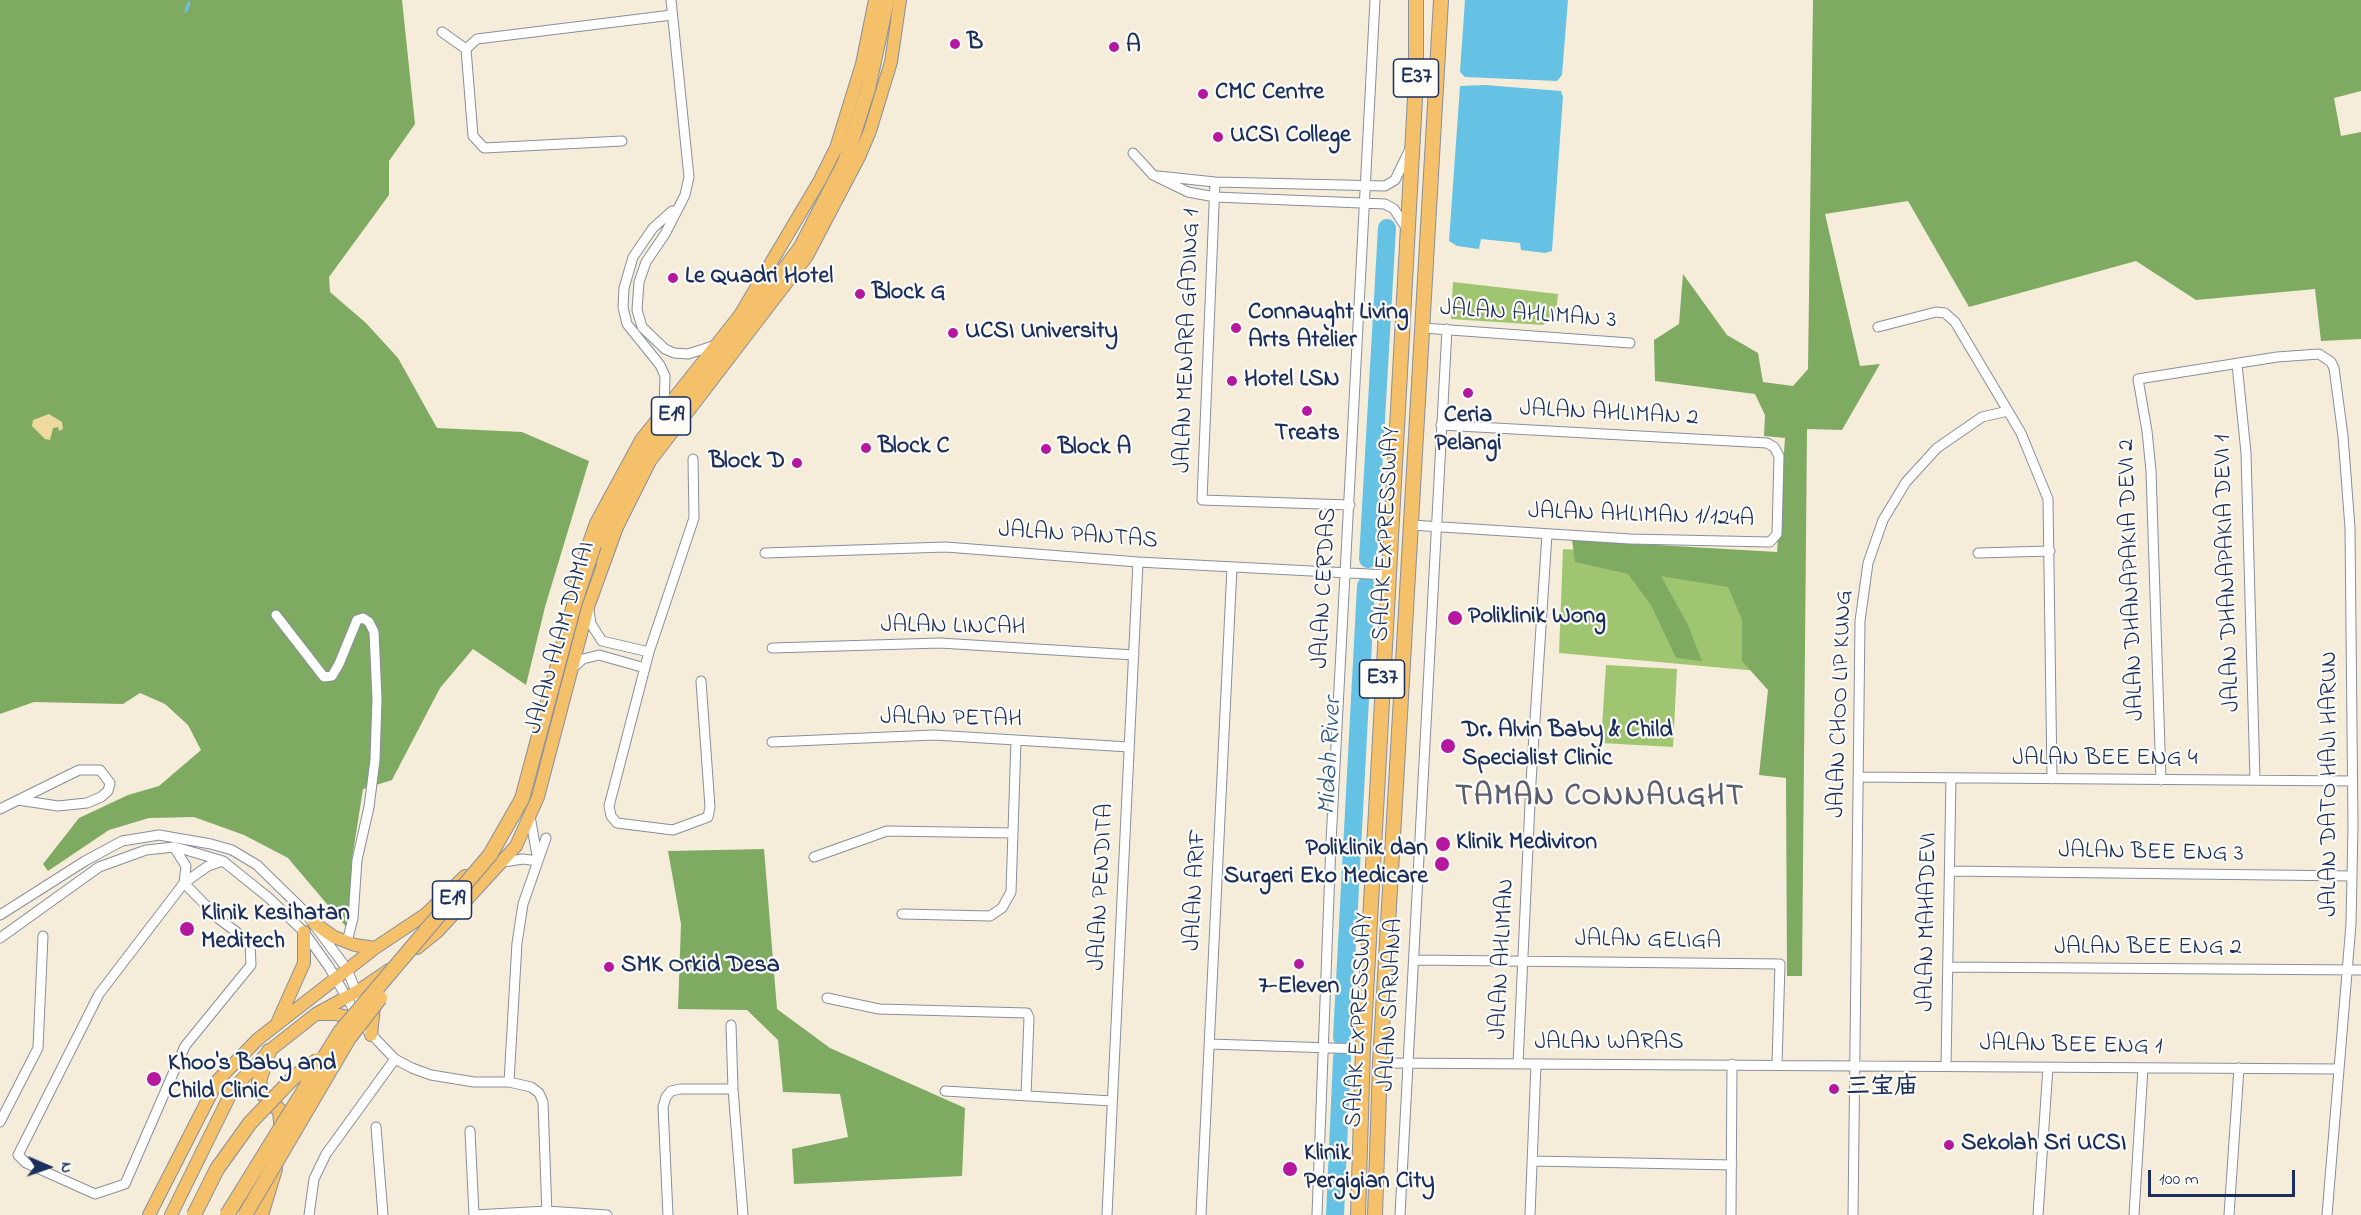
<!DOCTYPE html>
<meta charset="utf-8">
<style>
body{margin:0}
#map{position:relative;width:2361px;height:1215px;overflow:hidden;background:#f5edda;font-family:"Indie Flower",sans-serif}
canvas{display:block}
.north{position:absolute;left:18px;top:1137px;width:60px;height:60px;-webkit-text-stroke:4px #fdfcf7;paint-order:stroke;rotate:92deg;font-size:16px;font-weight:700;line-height:24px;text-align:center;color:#1b2f5e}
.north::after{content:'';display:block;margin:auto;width:21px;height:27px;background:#1b2f5e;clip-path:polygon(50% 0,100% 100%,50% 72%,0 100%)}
.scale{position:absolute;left:2148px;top:1170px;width:147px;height:27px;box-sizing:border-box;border:3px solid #1b2f5e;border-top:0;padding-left:8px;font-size:18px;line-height:21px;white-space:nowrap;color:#1b2f5e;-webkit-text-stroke:4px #fdfcf7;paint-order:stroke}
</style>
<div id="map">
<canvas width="2361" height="1215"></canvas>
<div class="north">N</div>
<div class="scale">100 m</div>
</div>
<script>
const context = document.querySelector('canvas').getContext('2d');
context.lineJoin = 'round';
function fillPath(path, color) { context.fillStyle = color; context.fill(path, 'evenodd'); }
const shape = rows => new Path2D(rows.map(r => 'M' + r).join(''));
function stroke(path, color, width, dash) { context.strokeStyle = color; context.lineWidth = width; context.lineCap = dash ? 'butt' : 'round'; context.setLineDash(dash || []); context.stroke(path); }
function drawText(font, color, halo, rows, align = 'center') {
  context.font = font + ' "Indie Flower","LXGW WenKai TC",sans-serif'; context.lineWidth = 4.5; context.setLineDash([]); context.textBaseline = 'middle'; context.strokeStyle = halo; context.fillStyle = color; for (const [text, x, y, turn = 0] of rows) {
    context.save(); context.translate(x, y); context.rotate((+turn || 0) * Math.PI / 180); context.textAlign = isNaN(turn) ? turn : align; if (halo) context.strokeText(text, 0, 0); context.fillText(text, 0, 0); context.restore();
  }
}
const green = shape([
 [1453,282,1558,294,1556,315,1543,325,1451,319],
 [1563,549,1771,562,1780,673,1559,653],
 [1606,665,1677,669,1673,747,1601,743]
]);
const forest = shape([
 [0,0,402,0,415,124,389,161,389,195,329,277,330,292,366,323,398,358,437,428,522,432,589,461,545,607,526,685,473,649,440,688,392,780,363,789,352,859,348,929,288,858,244,835,194,817,149,818,109,830,48,871,43,864,79,818,128,795,159,786,201,750,188,725,165,704,140,693,123,704,34,702,0,714],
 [1813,0,2361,0,2361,91,2334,98,2341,136,2361,132,2361,339,2321,341,2315,289,2196,300,2136,261,1969,307,1908,201,1825,214,1860,366,1880,364,1842,430,1807,429,1802,976,1787,976,1786,778,1759,775,1768,690,1742,661,1742,619,1728,587,1661,576,1688,625,1702,661,1676,658,1651,605,1628,574,1575,562,1572,540,1777,552,1785,438,1764,436,1765,415,1755,394,1655,381,1654,340,1679,324,1683,274,1727,335,1758,353,1763,382,1793,386,1808,369],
 [764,849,777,1009,830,1048,965,1108,962,1176,794,1184,792,1149,848,1137,840,1094,783,1092,778,1040,747,1010,678,1009,681,924,668,851]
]);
const sand = shape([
 [49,414,62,422,63,429,59,431,58,427,53,428,50,440,45,439,32,426,33,420]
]);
const water = shape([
 [1465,0,1568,0,1562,75,1557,81,1465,77,1460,72],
 [1485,85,1561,91,1563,97,1552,251,1545,253,1521,250,1520,243,1481,239,1479,249,1457,246,1449,241,1460,86]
]);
const stream = shape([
 [186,11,189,3]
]);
const river = shape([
 [1368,559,1387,228],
 [1342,1037,1366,586],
 [1335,1215,1342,1058]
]);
const minor = shape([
 [671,0,689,177,685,195,665,234,646,262,639,282,637,310,642,327,665,349,674,353,688,354,716,345],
 [442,32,466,49],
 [622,141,484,148,473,136,466,49,477,39,672,15],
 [1133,153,1153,175,1188,192,1215,197,1385,204,1394,209,1407,229],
 [1158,176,1215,182,1385,186,1395,180,1409,151],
 [1215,182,1202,500,1350,505],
 [1423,328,1630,343],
 [2237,364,2246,453,2255,780],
 [664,411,665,376,660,365,627,324,623,307,624,288,633,257,653,228,672,211],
 [2008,411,2021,433,2048,499,2052,779],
 [693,459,694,518,649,652,609,806,611,816,617,823,673,830,708,817,710,807,701,681],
 [1411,525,1630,539,1770,542,1777,534,1779,456,1774,447,1767,443,1441,425],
 [765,553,946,547,1138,562,1388,575],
 [1978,553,2050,551],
 [589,610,591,624,602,641,649,652],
 [276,615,324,677,332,676,339,664,357,620,363,618,369,622,374,632,377,699,375,760,369,807,357,860,353,918,347,942],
 [772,648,940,643,1134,655],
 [574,667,583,659,599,655,645,668],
 [772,742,934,735,1129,747],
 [1858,777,2352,781],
 [2161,780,2151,471,2147,431,2138,379,2277,357,2319,354,2331,362,2334,368,2343,436,2350,528,2353,826,2351,924,2327,1215],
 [0,809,79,770,100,770,110,783,108,791,101,797,87,803,58,806,18,800],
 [530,816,538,861],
 [174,847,186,866,184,883,99,994,18,1155,26,1163,95,1194,125,1184,185,1046,251,965,250,942,219,919,184,883],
 [814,857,887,831,1013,833],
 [503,862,523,859,538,861],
 [1950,871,2352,876],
 [184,883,208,866,223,861],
 [902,914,990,916,1002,908,1011,892,1016,741],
 [0,915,85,861,122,841,159,835,211,844,232,850,257,865,304,911,347,969,363,1009],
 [0,938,99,867,146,850,174,847,186,850,223,861,269,898,304,932,329,967,358,1017],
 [1414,960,1780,964,1777,1064],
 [1948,967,2361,970],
 [827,998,879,1009,1027,1013,1029,1018,1026,1096],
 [731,1025,733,1089,743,1215],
 [368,1031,395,1059,412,1068,431,1075,474,1082,509,1082,531,1087,539,1093,543,1102,547,1215],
 [1209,1044,1363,1049],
 [1380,1063,2339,1069],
 [1518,1064,1531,782,1547,534],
 [1946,1066,1951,778],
 [509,1082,517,943,523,904,546,838],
 [945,1091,1112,1101],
 [0,1122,38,1048,43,936],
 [376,1127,383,1215],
 [470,1131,474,1215],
 [1532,1161,1732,1165],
 [309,1215,314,1179,326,1154,395,1059],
 [474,1215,547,1211,607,1215],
 [668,1215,663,1107,666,1097,671,1091,680,1089,733,1089],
 [1107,1215,1138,562],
 [1201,1215,1232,567],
 [1317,1215,1331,842,1375,0],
 [1400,1215,1447,329],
 [1530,1215,1536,1064],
 [1731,1215,1732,1064],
 [1853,1215,1860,621,1868,563,1883,520,1906,482,1937,448,1982,417,2008,411,1955,322,1945,313,1936,312,1878,327],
 [2038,1215,2048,1067],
 [2134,1215,2143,1068],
 [2229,1215,2239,1068]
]);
const major = shape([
 [574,586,596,523,641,440,740,315,820,180,836,148,862,64,875,0],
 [314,923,334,937,355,945,375,948],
 [417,948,438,931,516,846,538,797,588,607,617,527,650,461,807,256,859,157,870,131,891,62,900,0],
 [320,1014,335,1014,358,1019],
 [278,1021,304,963,304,932],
 [371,1035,374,1006],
 [149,1215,218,1080,258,1039,375,948,426,914,465,876],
 [171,1215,233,1089,269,1051,316,1014,358,991,389,970]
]);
const highway = shape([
 [593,558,603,528,643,450,742,327,801,247,845,162,868,89,887,0],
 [269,1051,259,1081,262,1093,280,1111,282,1132],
 [261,1215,275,1169],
 [1358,1215,1363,1049,1416,80,1416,0],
 [1375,1215,1380,1063,1441,0]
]);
const highwayBridge = shape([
 [194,1215,217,1169,250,1123,293,1078,318,1060],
 [227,1215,340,1032,490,855,522,799,574,605,594,545],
 [245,1215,349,1038,380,998]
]);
const markers = [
 [955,44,6,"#b5179e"],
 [1114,47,6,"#b5179e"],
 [1203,94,6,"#b5179e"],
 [1218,137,6,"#b5179e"],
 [673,278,6,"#b5179e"],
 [860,294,6,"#b5179e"],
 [1236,328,6,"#b5179e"],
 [953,333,6,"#b5179e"],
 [1232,381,6,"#b5179e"],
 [1468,393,6,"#b5179e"],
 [1307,411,6,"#b5179e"],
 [866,448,6,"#b5179e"],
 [1046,449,6,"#b5179e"],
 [797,463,6,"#b5179e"],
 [1455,618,8,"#b5179e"],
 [1448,746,8,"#b5179e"],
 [1443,844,8,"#b5179e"],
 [1442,864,8,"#b5179e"],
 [187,929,8,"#b5179e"],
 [1299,964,6,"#b5179e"],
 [609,967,6,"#b5179e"],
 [154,1079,8,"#b5179e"],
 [1834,1089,6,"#b5179e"],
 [1949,1145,6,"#b5179e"],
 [1290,1169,8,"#b5179e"]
];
const shields = [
 [1416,78,45],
 [671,416,39],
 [1382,679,45],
 [452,900,39]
];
const shieldNames = [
 ["E37",1416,78],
 ["E19",671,416],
 ["E37",1382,679],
 ["E19",452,900]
];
const poiNames = [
 ["B",967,44],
 ["A",1126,47],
 ["CMC Centre",1215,94],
 ["UCSI College",1230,137],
 ["Le Quadri Hotel",685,278],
 ["Block G",872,294],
 ["Connaught Living",1248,314],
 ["Arts Atelier",1248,342],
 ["UCSI University",965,333],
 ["Hotel LSN",1244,381],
 ["Ceria",1468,417,"center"],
 ["Pelangi",1468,445,"center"],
 ["Treats",1307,435,"center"],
 ["Block C",878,448],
 ["Block A",1058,449],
 ["Block D",785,463,"right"],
 ["Poliklinik Wong",1468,618],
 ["Dr. Alvin Baby & Child",1462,732],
 ["Specialist Clinic",1462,760],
 ["Klinik Mediviron",1456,844],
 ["Poliklinik dan",1428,850,"right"],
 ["Surgeri Eko Medicare",1428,878,"right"],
 ["Klinik Kesihatan",201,915],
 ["Meditech",201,943],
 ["SMK Orkid Desa",621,967],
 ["7-Eleven",1299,988,"center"],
 ["Khoo's Baby and",168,1065],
 ["Child Clinic",168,1093],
 ["三宝庙",1846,1089],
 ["Sekolah Sri UCSI",1961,1145],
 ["Klinik",1304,1155],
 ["Pergigian City",1304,1183]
];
const streetNames = [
 ["JALAN AHLIMAN 3",1528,316,4],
 ["JALAN MENARA GADING 1",1189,341,-88],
 ["JALAN AHLIMAN 2",1609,415,3],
 ["JALAN AHLIMAN 1/124A",1641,517,2],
 ["SALAK EXPRESSWAY",1388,534,-87],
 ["JALAN PANTAS",1078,537,4],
 ["JALAN DHANAPAKIA DEVI 1",2229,573,-92],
 ["JALAN DHANAPAKIA DEVI 2",2133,580,-92],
 ["JALAN CERDAS",1326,588,-87],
 ["JALAN LINCAH",953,628,1],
 ["JALAN ALAM DAMAI",562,638,-74],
 ["JALAN CHOO LIP KUNG",1842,704,-88],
 ["JALAN PETAH",951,720,1],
 ["JALAN BEE ENG 4",2105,760],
 ["JALAN DATO HAJI HARUN",2331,784,-90],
 ["JALAN BEE ENG 3",2151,854,1],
 ["JALAN PENDITA",1103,887,-87],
 ["JALAN ARIF",1197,890,-87],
 ["JALAN MAHADEVI",1929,922,-89],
 ["JALAN GELIGA",1648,942,1],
 ["JALAN BEE ENG 2",2148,949],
 ["JALAN AHLIMAN",1504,959,-87],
 ["JALAN SARJANA",1392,1005,-87],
 ["SALAK EXPRESSWAY",1361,1020,-87],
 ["JALAN WARAS",1609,1044],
 ["JALAN BEE ENG 1",2071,1047,1]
];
const waterNames = [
 ["Midah River",1332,756,-87]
];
const districtNames = [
 ["TAMAN CONNAUGHT",1600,799]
];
fillPath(green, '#9fc570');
fillPath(forest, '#7faa62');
fillPath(sand, '#eeda9e');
fillPath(water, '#66c2e4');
stroke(stream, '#66c2e4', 3);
stroke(river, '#66c2e4', 18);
stroke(minor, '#888e9c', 11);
stroke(major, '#888e9c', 14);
stroke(highway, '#888e9c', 16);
stroke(minor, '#fff', 9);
stroke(major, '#f4c16a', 12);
stroke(highway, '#f4c16a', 14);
stroke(highwayBridge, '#888e9c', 16, []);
stroke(highwayBridge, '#f4c16a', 14);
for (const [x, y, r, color] of markers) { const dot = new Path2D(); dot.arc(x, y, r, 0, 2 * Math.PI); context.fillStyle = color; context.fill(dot); stroke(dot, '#fdfcf7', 2); }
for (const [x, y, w] of shields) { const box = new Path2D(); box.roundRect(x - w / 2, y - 19, w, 38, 4.5); context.fillStyle = '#fdfcf7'; context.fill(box); stroke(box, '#1b2f5e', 1.5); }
drawText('bold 22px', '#1b2f5e', null, shieldNames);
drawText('bold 24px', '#1b2f5e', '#fdfcf7', poiNames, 'left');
drawText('24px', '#1b2f5e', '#fdfcf7', streetNames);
drawText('italic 26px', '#325b86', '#fdfcf7', waterNames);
context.letterSpacing = '1.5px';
drawText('bold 30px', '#5d5e70', '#fdfcf7', districtNames);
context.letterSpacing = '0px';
</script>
